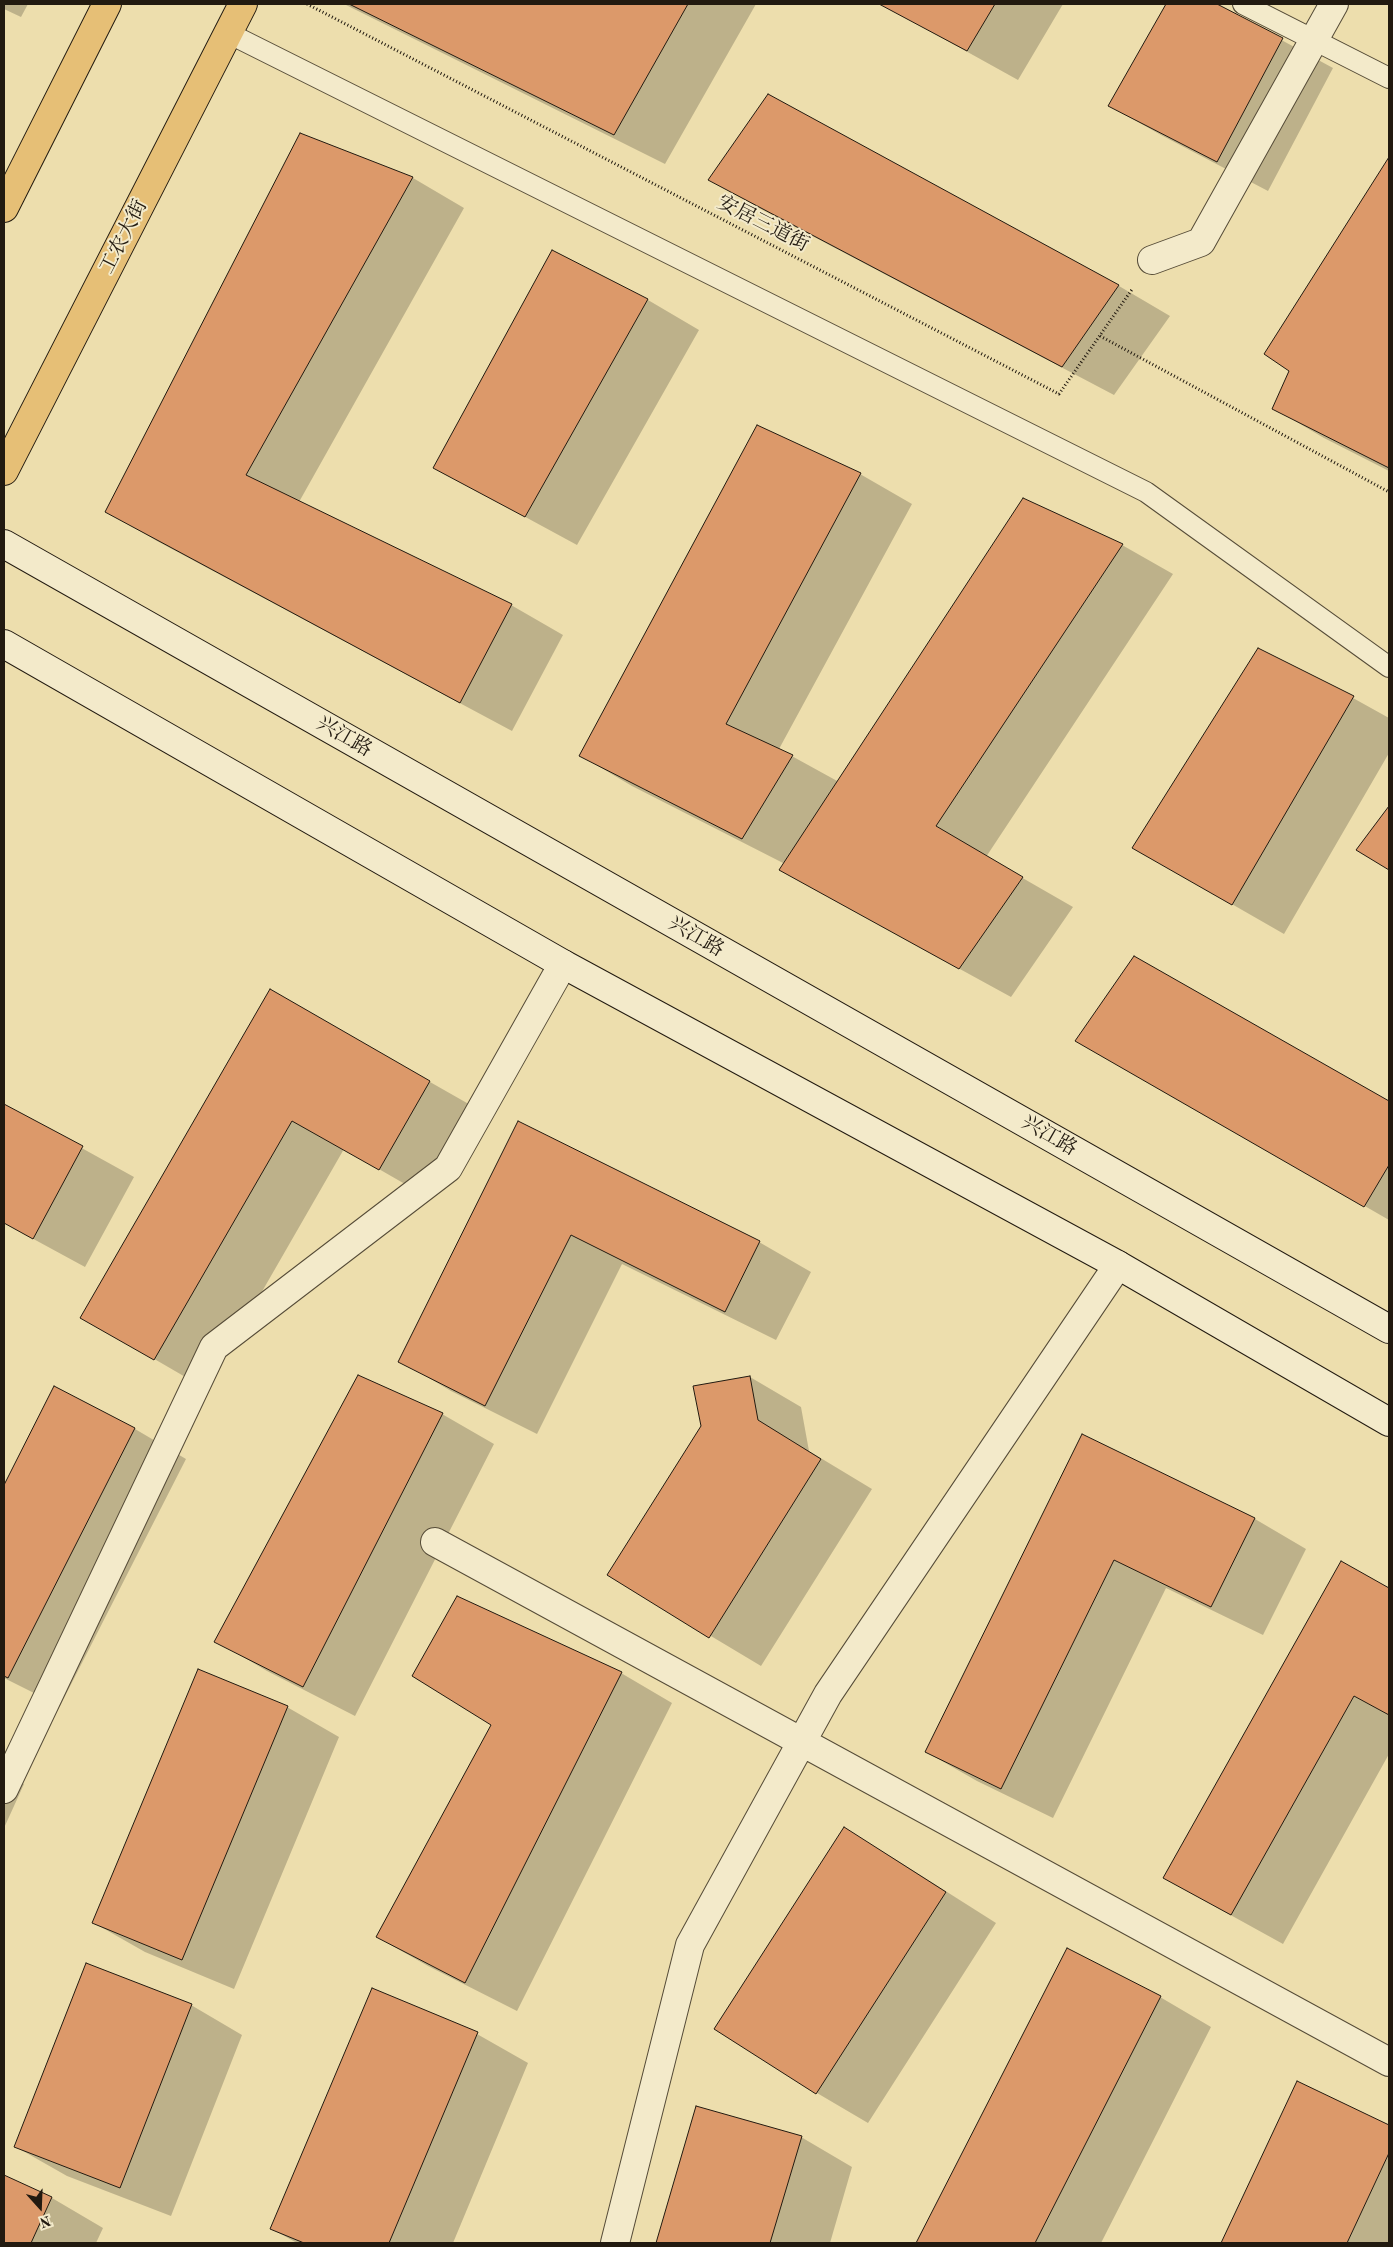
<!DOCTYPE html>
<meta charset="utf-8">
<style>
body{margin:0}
#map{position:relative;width:1393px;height:2247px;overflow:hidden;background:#eddead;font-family:"Old Standard TT",serif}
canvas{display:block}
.frame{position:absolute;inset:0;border:5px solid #221a10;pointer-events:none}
.north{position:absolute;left:15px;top:2182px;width:50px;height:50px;-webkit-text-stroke:4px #f3eaca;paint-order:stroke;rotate:160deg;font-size:14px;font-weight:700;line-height:20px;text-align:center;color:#221a10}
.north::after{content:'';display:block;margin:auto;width:18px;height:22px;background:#221a10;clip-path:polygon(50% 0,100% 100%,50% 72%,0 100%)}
</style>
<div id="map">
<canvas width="1393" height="2247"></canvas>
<div class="frame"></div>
<div class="north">N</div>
</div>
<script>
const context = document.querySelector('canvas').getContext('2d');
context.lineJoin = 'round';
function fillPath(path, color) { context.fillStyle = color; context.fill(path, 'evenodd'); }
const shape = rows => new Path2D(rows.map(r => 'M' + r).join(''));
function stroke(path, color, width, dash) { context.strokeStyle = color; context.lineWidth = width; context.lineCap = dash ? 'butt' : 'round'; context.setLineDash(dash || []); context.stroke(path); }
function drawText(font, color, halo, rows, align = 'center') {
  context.font = font + ' "Old Standard TT","Noto Serif SC",serif'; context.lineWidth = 4; context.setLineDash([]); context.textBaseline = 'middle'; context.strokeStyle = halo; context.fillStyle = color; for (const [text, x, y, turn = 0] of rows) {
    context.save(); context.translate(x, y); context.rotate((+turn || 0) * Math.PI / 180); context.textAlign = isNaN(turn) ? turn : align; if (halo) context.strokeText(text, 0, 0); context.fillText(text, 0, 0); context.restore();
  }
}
const shadow = shape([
 [4,4,28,4,21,17,4,9],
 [344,4,565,4,570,6,571,4,756,4,665,164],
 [881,4,1063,4,1018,80],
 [1168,4,1215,4,1333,68,1268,191,1161,135,1110,106],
 [768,96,1119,286,1170,316,1114,395,761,209,710,180],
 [300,134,413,178,464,208,299,502,511,605,563,635,512,731,157,541,106,511],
 [1389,159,1389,471,1324,438,1273,408,1291,370,1266,353],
 [552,251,648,300,699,330,577,545,435,468],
 [758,427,860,474,912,504,779,749,839,782,1122,545,1173,574,986,857,1073,907,1011,997,832,899,785,864,632,786,581,756],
 [1258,649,1353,698,1389,718,1389,753,1284,934,1134,848],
 [1389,808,1389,868,1358,850],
 [1134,957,1389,1103,1389,1220,1077,1040],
 [270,991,481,1111,431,1199,344,1149,206,1389,82,1317],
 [4,1105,134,1177,85,1267,4,1223],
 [519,1123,759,1242,811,1272,776,1340,622,1264,537,1434,451,1391,400,1361],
 [750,1377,801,1407,809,1451,872,1489,761,1666,609,1575],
 [54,1388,135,1429,186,1459,60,1706,4,1678,4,1488],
 [442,1414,494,1444,355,1716,267,1671,216,1641],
 [1082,1435,1255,1519,1306,1549,1263,1635,1166,1588,1053,1818,977,1781,926,1752],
 [1341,1563,1389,1590,1389,1754,1283,1944,1216,1907],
 [621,1673,672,1703,517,2011,428,1966,377,1937,493,1725],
 [287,1707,339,1737,234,1989,145,1952,94,1923],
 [4,1772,24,1784,4,1828],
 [844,1829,895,1859,996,1923,868,2123,817,2093,715,2028],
 [1067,1950,1160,1997,1211,2027,1101,2243,917,2243],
 [191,2005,242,2035,171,2216,67,2176,16,2147],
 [477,2034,528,2063,453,2243,297,2243,272,2229],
 [1297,2083,1389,2126,1389,2243,1222,2243],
 [696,2107,801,2137,852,2167,830,2243,657,2243],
 [4,2176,52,2198,103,2228,96,2243,4,2243]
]);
const building = shape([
 [349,4,688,4,614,135,349,4],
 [879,4,995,4,967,51,879,4],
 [1166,4,1217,4,1283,38,1217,162,1108,106,1166,4],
 [768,94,1119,285,1062,367,708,180,768,94],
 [300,133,413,177,246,475,512,604,460,703,105,512,300,133],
 [1389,157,1389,468,1272,409,1289,371,1264,354,1389,157],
 [552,250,648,299,525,517,433,468,552,250],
 [757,425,861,473,726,724,793,755,742,839,579,756,757,425],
 [1023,498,1123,544,936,826,1023,877,959,969,779,870,1023,498],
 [1258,648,1354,696,1232,905,1132,848,1258,648],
 [1389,806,1389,870,1356,850,1389,806],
 [1134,956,1389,1101,1389,1165,1364,1207,1075,1041,1134,956],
 [270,989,430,1081,379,1170,292,1121,154,1360,80,1318,270,989],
 [4,1104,83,1146,33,1239,4,1223,4,1104],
 [518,1121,760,1241,725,1312,571,1235,485,1406,398,1362,518,1121],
 [358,1375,443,1413,303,1687,214,1642,358,1375],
 [750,1376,758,1420,821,1459,709,1638,607,1575,701,1426,693,1386,750,1376],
 [54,1386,135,1428,8,1678,4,1676,4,1485,54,1386],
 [1082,1434,1255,1518,1211,1607,1114,1560,1001,1789,925,1752,1082,1434],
 [1341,1561,1389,1588,1389,1715,1354,1696,1231,1915,1163,1878,1341,1561],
 [457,1596,622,1672,465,1983,376,1937,491,1725,412,1676,457,1596],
 [198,1669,288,1706,182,1960,92,1923,198,1669],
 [844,1827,946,1892,816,2094,714,2029,844,1827],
 [1067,1948,1161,1996,1035,2243,916,2243,1067,1948],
 [86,1963,192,2004,120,2188,14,2147,86,1963],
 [372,1988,478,2032,389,2243,304,2243,270,2229,372,1988],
 [1297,2081,1389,2125,1389,2153,1347,2243,1221,2243,1297,2081],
 [696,2106,802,2136,770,2243,656,2243,696,2106],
 [4,2175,52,2197,31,2243,4,2243,4,2175]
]);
const path = shape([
 [307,4,1059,394,1133,288],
 [1100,336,1389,492]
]);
const service = shape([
 [1243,4,1389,78],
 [228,33,1146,492,1389,667]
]);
const minor = shape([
 [1152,260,1201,242,1334,4],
 [435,1542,1389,2062],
 [4,1789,214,1347,448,1168,563,964],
 [615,2243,690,1945,828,1694,1118,1265]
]);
const secondary = shape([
 [4,544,1389,1329],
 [4,644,563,964,1118,1265,1389,1422]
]);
const primary = shape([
 [4,208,107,4],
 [4,471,243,4]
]);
const streetNames = [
 ["安居三道街",763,224,27],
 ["工农大街",124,237,-63],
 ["兴江路",344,737,30],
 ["兴江路",696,937,30],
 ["兴江路",1049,1136,30]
];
fillPath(shadow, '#0003');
fillPath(building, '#dc996a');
stroke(building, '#221a10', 1);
stroke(service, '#554b37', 22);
stroke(minor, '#554b37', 30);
stroke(secondary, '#221a10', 30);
stroke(primary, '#221a10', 30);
stroke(path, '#221a10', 3, [1, 2.5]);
stroke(service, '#f3eaca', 20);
stroke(minor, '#f3eaca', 28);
stroke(secondary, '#f3eaca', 28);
stroke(primary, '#e6bf76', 28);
drawText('20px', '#221a10', '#f3eaca', streetNames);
</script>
